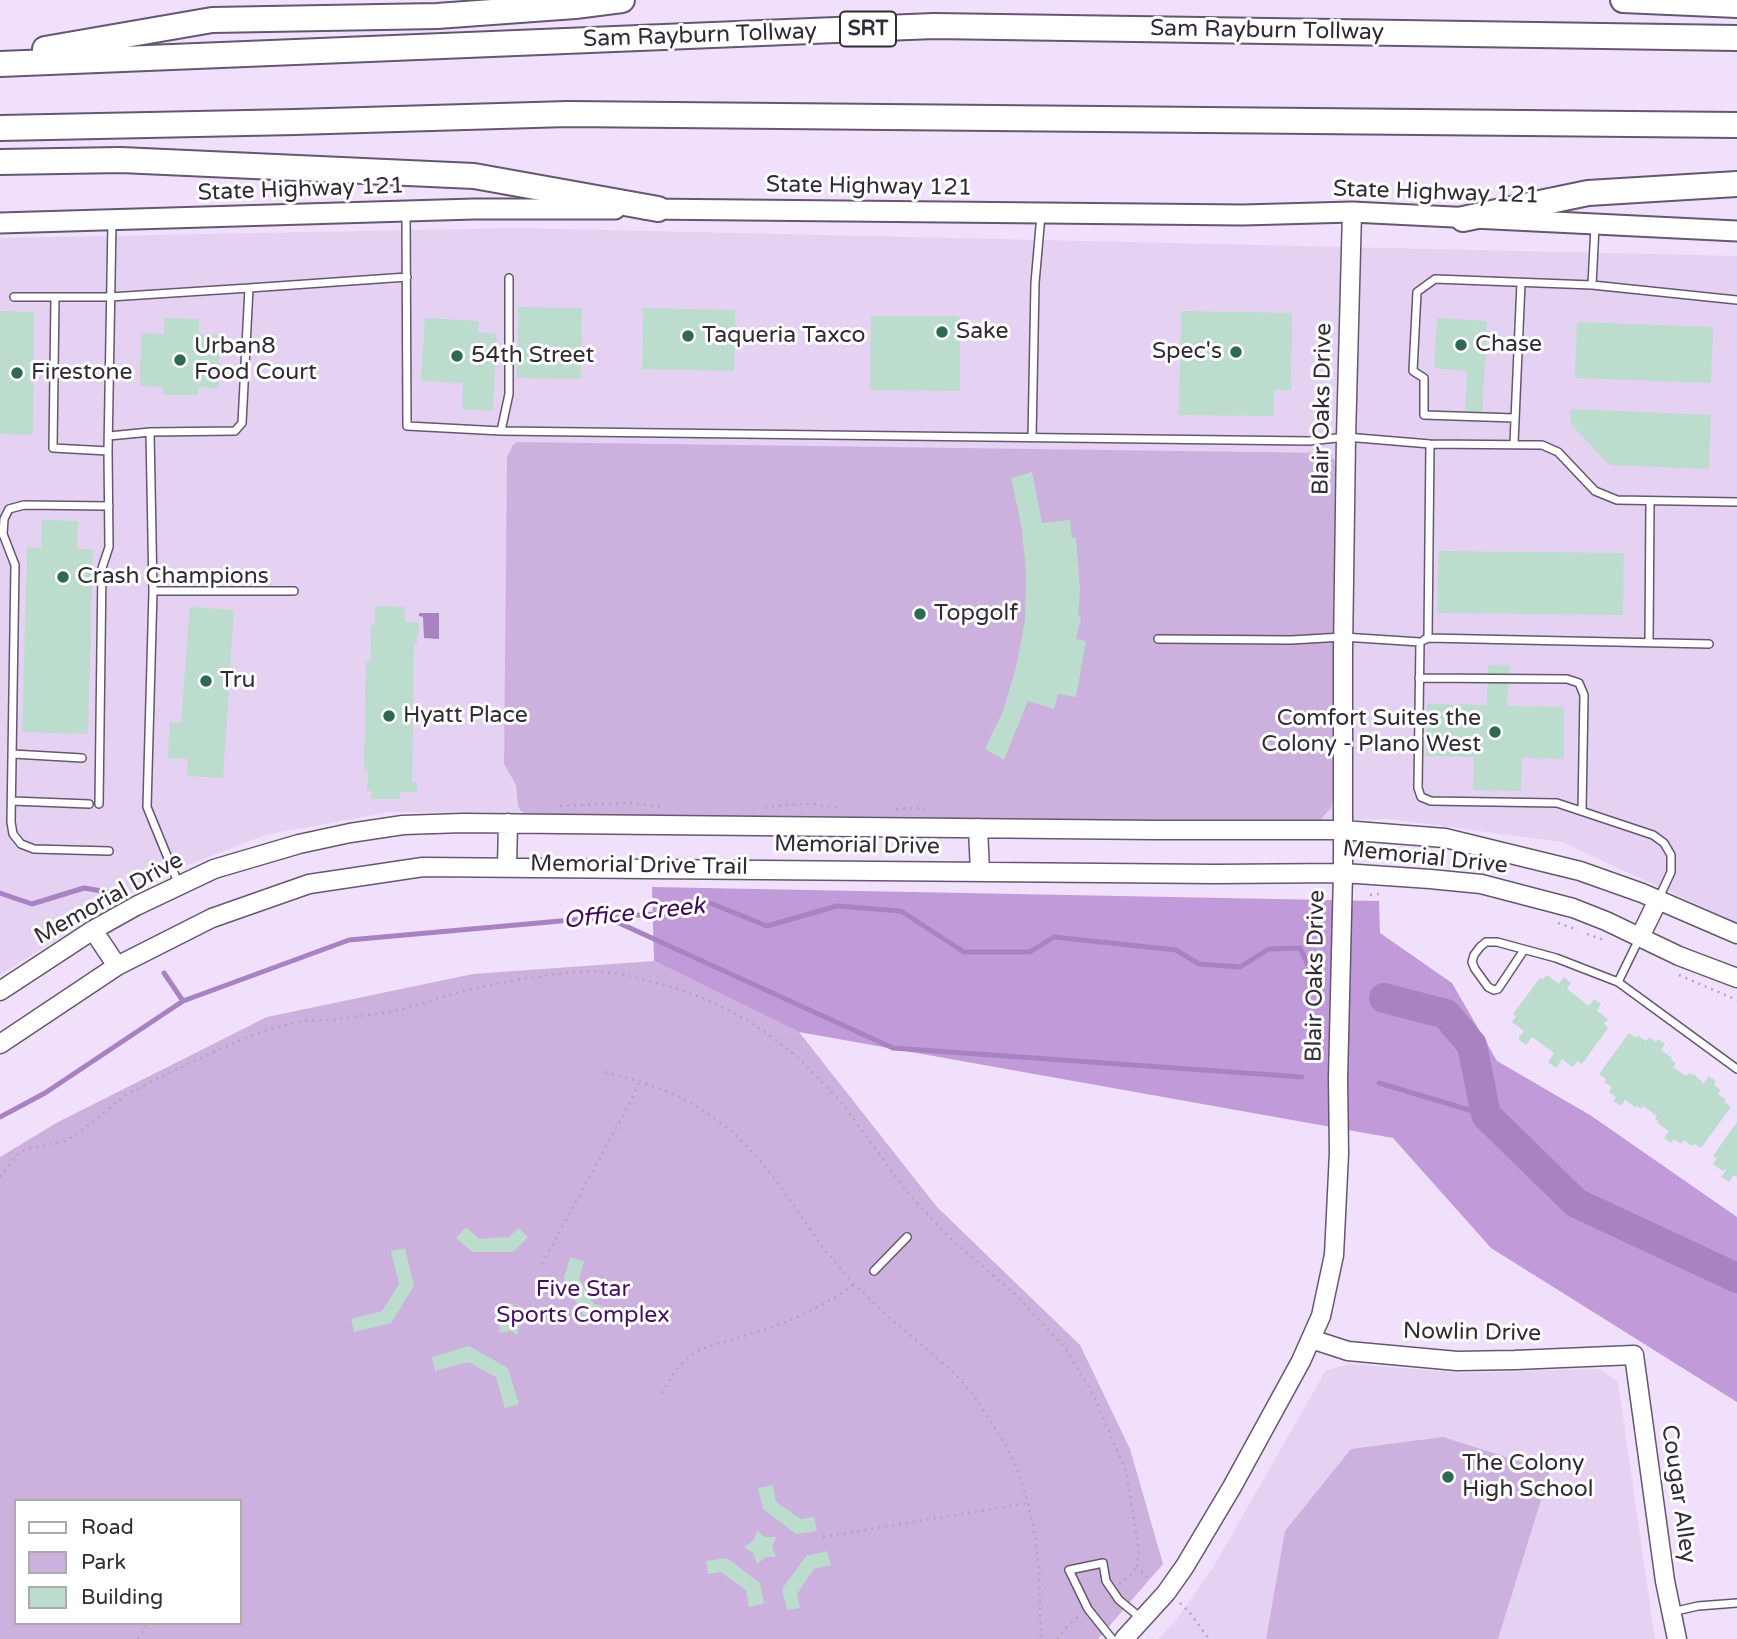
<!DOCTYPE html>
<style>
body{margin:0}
#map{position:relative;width:1737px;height:1639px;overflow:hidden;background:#f0e0fb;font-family:"Varela Round",sans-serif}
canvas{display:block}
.legend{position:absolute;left:14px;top:1499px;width:228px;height:126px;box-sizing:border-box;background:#fff;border:2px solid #adaaae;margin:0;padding:9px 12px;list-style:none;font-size:21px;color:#312b35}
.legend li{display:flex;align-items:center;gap:14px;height:35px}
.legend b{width:35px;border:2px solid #adaaae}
</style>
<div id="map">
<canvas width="1737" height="1639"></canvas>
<ul class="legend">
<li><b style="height:9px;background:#fff"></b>Road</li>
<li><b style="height:19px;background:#ccb1df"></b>Park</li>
<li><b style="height:19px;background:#bcdccd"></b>Building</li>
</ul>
</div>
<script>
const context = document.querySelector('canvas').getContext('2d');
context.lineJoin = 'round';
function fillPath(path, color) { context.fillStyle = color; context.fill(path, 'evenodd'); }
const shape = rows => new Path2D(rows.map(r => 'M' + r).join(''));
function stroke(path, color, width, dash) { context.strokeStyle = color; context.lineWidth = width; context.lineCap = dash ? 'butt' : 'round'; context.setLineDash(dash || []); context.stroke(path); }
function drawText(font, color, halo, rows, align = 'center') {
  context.font = font + ' "Varela Round",sans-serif'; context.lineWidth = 6; context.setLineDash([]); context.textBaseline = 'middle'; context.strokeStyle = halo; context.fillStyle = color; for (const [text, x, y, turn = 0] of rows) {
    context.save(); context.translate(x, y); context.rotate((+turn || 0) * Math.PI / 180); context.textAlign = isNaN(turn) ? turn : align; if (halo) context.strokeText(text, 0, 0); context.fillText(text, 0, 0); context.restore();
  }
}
const built = shape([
 [518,228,1737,256,1737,923,1562,842,1389,819,1312,821,390,812,265,835,155,878,0,975,0,238],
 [1351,1364,1463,1373,1600,1369,1618,1382,1655,1639,1158,1639,1175,1621,1211,1571,1326,1370]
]);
const green = shape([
 [517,442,1328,453,1332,456,1337,465,1333,794,1331,808,1317,823,535,817,528,815,520,810,518,805,516,785,504,764,507,457,513,445],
 [654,961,799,1032,937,1207,1080,1345,1130,1449,1163,1564,1098,1639,0,1639,0,1157,58,1122,267,1017,473,974],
 [16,1501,240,1501,240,1623,16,1623],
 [1443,1437,1550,1471,1498,1639,1266,1639,1285,1531,1351,1449]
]);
const forest = shape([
 [652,887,1379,901,1380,933,1452,983,1497,1061,1590,1115,1737,1217,1737,1402,1491,1248,1393,1138,799,1032,654,961]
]);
const water = shape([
 [419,613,439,613,439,639,424,638,423,617,419,616]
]);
const stream = shape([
 [0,893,32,904,84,888,114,893],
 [608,918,893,1048,1302,1077],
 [164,973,183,1001],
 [1379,1083,1486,1115],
 [0,1117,45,1093,183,1001,349,940,605,917,674,913,705,901,767,926,837,906,901,911,964,952,1030,952,1054,937,1176,950,1199,964,1240,967,1269,949,1300,948,1309,967]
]);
const river = shape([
 [1384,998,1446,1014,1472,1045,1486,1115,1576,1203,1737,1278]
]);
const building = shape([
 [518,307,582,308,581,379,517,378],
 [643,308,735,310,734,371,642,369],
 [0,311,34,312,33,435,0,434],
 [1181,311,1292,313,1291,390,1274,390,1274,416,1179,415],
 [871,316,960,316,960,391,870,390],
 [164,318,199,319,199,334,219,335,219,388,198,387,198,395,163,395,163,387,140,386,141,333,164,334],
 [425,318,479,321,478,332,497,334,493,411,462,409,463,383,421,381],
 [1437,318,1487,321,1482,413,1465,411,1467,371,1434,368],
 [1577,322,1713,327,1711,383,1575,378],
 [1571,409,1711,415,1709,469,1609,465,1570,423],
 [1032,472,1042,523,1070,520,1072,538,1076,538,1080,589,1078,616,1081,617,1076,639,1086,641,1076,697,1058,694,1054,709,1028,701,1004,760,985,749,1003,711,1016,668,1025,620,1026,569,1021,524,1011,478],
 [42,520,78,521,77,549,93,549,88,734,22,732,27,547,41,548],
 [1438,551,1624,553,1623,615,1437,613],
 [375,606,405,607,405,622,419,623,419,634,417,634,417,644,414,644,412,782,417,782,417,792,400,792,400,799,371,799,372,791,367,791,368,771,364,771,366,662,370,662,371,625,375,625],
 [190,607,234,610,223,778,187,776,188,759,168,758,170,722,181,723],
 [1488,665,1510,666,1507,706,1564,707,1564,759,1522,758,1521,791,1473,790,1474,757,1426,756,1427,704,1487,705],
 [1547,975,1559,984,1564,977,1571,983,1567,989,1589,1006,1594,999,1601,1004,1597,1011,1608,1019,1604,1024,1608,1028,1582,1064,1577,1061,1573,1067,1562,1059,1556,1068,1548,1062,1554,1053,1532,1037,1526,1045,1518,1039,1524,1031,1512,1022,1516,1016,1513,1014,1540,978,1543,979],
 [1629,1033,1636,1038,1638,1036,1646,1041,1649,1037,1656,1042,1658,1039,1665,1044,1661,1050,1672,1058,1671,1060,1676,1063,1673,1067,1686,1076,1689,1073,1692,1075,1693,1074,1702,1081,1701,1082,1703,1084,1709,1076,1716,1081,1714,1085,1721,1090,1718,1094,1726,1100,1724,1102,1731,1107,1701,1148,1694,1144,1692,1146,1684,1140,1681,1144,1674,1139,1671,1143,1664,1138,1669,1131,1657,1123,1659,1121,1655,1119,1657,1116,1643,1106,1641,1109,1637,1106,1636,1108,1625,1100,1621,1106,1613,1101,1616,1097,1609,1092,1612,1087,1604,1082,1606,1079,1599,1074],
 [1737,1122,1737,1177,1734,1175,1729,1182,1721,1177,1726,1170,1725,1169,1723,1171,1713,1164,1717,1158,1713,1156],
 [466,1227,479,1239,509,1237,518,1228,528,1237,513,1252,472,1252,456,1238],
 [405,1248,414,1286,391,1323,354,1332,351,1319,382,1311,399,1284,391,1251],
 [570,1257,584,1261,579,1278,594,1304,607,1308,603,1321,583,1315,564,1278],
 [512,1303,517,1312,527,1316,519,1324,518,1335,510,1331,499,1333,500,1322,494,1313,505,1310],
 [469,1346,508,1368,519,1404,505,1408,496,1377,468,1362,435,1371,432,1357],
 [773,1485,776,1502,801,1519,814,1517,817,1531,796,1534,763,1509,758,1488],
 [757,1531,765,1537,776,1537,772,1547,776,1557,766,1557,757,1564,753,1553,744,1547,754,1540],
 [827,1551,831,1565,814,1569,797,1594,800,1608,787,1610,782,1589,806,1556],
 [727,1558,760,1583,764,1604,749,1607,746,1590,721,1572,708,1574,706,1561]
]);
const path = shape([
 [560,806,631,803,661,807],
 [765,808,783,805,813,804,839,808],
 [896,809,913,808,925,809],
 [1310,891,1320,894],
 [1370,895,1380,894],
 [88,912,94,907,103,904],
 [1558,923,1578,930],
 [1587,934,1604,940],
 [1679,975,1737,1000],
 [605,1072,639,1081,671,1093,698,1107,733,1132,756,1156,781,1187,824,1249,854,1284,891,1319,952,1371,971,1391,1007,1447,1020,1477,1028,1503,1036,1542,1039,1570,1041,1639],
 [0,1177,19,1153,26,1149,65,1141,77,1134,127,1094,158,1078,227,1046,253,1035,281,1026,303,1021,330,1020,392,1012,463,991,510,981,569,972,593,971,613,973,634,977,678,989,703,998,740,1016,768,1034,800,1059,841,1102,898,1180,916,1202,949,1237,1016,1295,1065,1348,1093,1394,1126,1471,1139,1551,1137,1566,1150,1581],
 [542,1264,634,1095,639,1082],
 [662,1393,675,1371,686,1359,701,1349,773,1327,796,1318,836,1297,854,1284],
 [823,1537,1028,1503],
 [1119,1584,1129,1577,1137,1567],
 [1180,1603,1190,1613,1209,1639],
 [138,1639,148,1623],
 [1057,1639,1068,1625,1079,1616]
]);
const service = shape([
 [406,213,407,426,501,431,1309,441,1346,437,1430,444,1542,445,1558,452,1595,491,1617,500,1737,502],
 [1592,285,1595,226],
 [249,288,407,277],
 [14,297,110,297,249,288,242,423,235,431,150,432,109,436],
 [55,297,53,448,108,451],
 [1515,418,1424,415,1424,378,1413,371,1417,292,1435,279,1592,285,1737,300],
 [501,431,509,394,509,278],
 [150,432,153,591],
 [1032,438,1035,283,1041,215],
 [1514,443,1521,283],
 [1428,638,1709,644],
 [1158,639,1291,640,1343,637,1420,642,1418,788,1421,797,1431,801,1557,803,1653,835,1664,843,1671,855,1671,872,1658,900],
 [1424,640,1428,638,1430,444],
 [1649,642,1650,501],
 [1419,678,1567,679,1579,683,1584,695,1582,811],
 [13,754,82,758],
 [12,801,89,804],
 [99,804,102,568,109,547,108,451,112,221],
 [109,851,34,849,21,844,13,834,11,822,15,565,3,534,4,519,9,509,24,505,109,506],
 [179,885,147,807,153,591,294,591],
 [1524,950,1498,989,1494,990,1488,987,1475,969,1472,962,1474,955,1480,947,1486,942,1497,942,1556,958,1618,982,1737,1069],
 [1618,982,1639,939],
 [874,1271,907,1237],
 [1672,1612,1698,1606,1737,1603],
 [1112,1639,1088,1609,1069,1570,1103,1563,1106,1581,1119,1600,1142,1619]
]);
const tertiary = shape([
 [978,828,980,872],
 [507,867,508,823],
 [93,930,117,966],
 [1640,937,1658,900],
 [0,991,93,930,136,906,214,869,299,844,350,833,403,825,463,823,1154,830,1343,830,1445,838,1580,871,1642,893,1737,934],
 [0,1044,117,966,212,918,309,884,423,867,1215,874,1343,873,1430,879,1481,884,1573,908,1606,921,1679,956,1737,978],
 [1311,1339,1348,1351,1457,1361,1515,1360,1634,1355,1665,1581,1677,1639],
 [1124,1639,1166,1593,1185,1566,1232,1487,1301,1361,1321,1316,1334,1255,1339,1153,1338,1078,1343,873,1343,652,1346,437,1352,212]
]);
const secondary = shape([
 [645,209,1243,215,1352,212,1737,231],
 [0,223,474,209,615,209]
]);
const motorway = shape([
 [1623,0,1737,5],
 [45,49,212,20,437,16,575,6,622,0],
 [0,64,934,26,1737,38],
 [0,128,295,122,568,114,1737,125],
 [0,162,121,160,474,176,658,209],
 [1463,219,1588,193,1737,184]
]);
const markers = [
 [942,332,7,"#2f6952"],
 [688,336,7,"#2f6952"],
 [1461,345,7,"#2f6952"],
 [1236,352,7,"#2f6952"],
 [457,356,7,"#2f6952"],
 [180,360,7,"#2f6952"],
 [17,373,7,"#2f6952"],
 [63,577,7,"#2f6952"],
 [920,614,7,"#2f6952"],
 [206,681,7,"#2f6952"],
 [389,716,7,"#2f6952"],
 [1495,732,7,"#2f6952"],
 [1448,1477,7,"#2f6952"]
];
const shields = [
 [868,29,56]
];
const shieldNames = [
 ["SRT",868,29]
];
const streetNames = [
 ["Sam Rayburn Tollway",1267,31,1],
 ["Sam Rayburn Tollway",700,36,-2],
 ["State Highway 121",869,187,1],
 ["State Highway 121",301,190,-2],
 ["State Highway 121",1436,193,2],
 ["Blair Oaks Drive",1323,409,-89],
 ["Memorial Drive",857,846,1],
 ["Memorial Drive",1425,858,6],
 ["Memorial Drive Trail",639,866,1],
 ["Memorial Drive",109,899,-29],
 ["Blair Oaks Drive",1316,976,-89],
 ["Nowlin Drive",1472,1333,1],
 ["Cougar Alley",1678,1494,82]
];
const poiNames = [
 ["Sake",956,332],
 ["Taqueria Taxco",702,336],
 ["Chase",1475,345],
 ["Urban8",194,347],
 ["Food Court",194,373],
 ["Spec's",1222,352,"right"],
 ["54th Street",471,356],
 ["Firestone",31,373],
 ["Crash Champions",77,577],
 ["Topgolf",934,614],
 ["Tru",220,681],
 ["Hyatt Place",403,716],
 ["Comfort Suites the",1481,719,"right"],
 ["Colony - Plano West",1481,745,"right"],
 ["The Colony",1462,1464],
 ["High School",1462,1490]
];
const parkNames = [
 ["Five Star",583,1290],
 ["Sports Complex",583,1316]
];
const waterNames = [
 ["Office Creek",634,914,-6]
];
fillPath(built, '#e5d2f3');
fillPath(green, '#ccb1df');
fillPath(forest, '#c19ada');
fillPath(water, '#a983c1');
stroke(stream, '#a983c1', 5);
stroke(river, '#a983c1', 30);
fillPath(building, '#bcdccd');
stroke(service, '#65576e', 10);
stroke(tertiary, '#65576e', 21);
stroke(secondary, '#65576e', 23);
stroke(motorway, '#65576e', 28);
stroke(path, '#b2a5ba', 2.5, [2, 5]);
stroke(service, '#fff', 7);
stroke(tertiary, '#fff', 18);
stroke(secondary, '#fff', 19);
stroke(motorway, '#fff', 24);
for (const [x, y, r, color] of markers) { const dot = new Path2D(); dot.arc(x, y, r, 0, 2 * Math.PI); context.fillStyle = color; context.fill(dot); stroke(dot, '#fff', 2.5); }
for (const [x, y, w] of shields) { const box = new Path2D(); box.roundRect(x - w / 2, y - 17.5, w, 35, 5); context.fillStyle = '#fff'; context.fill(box); stroke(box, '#312b35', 2); }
drawText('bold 21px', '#312b35', null, shieldNames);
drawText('23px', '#312b35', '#fff', streetNames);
drawText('23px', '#312b35', '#fff', poiNames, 'left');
drawText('23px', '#45135e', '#fff', parkNames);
drawText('italic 24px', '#3e0957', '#fff', waterNames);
</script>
